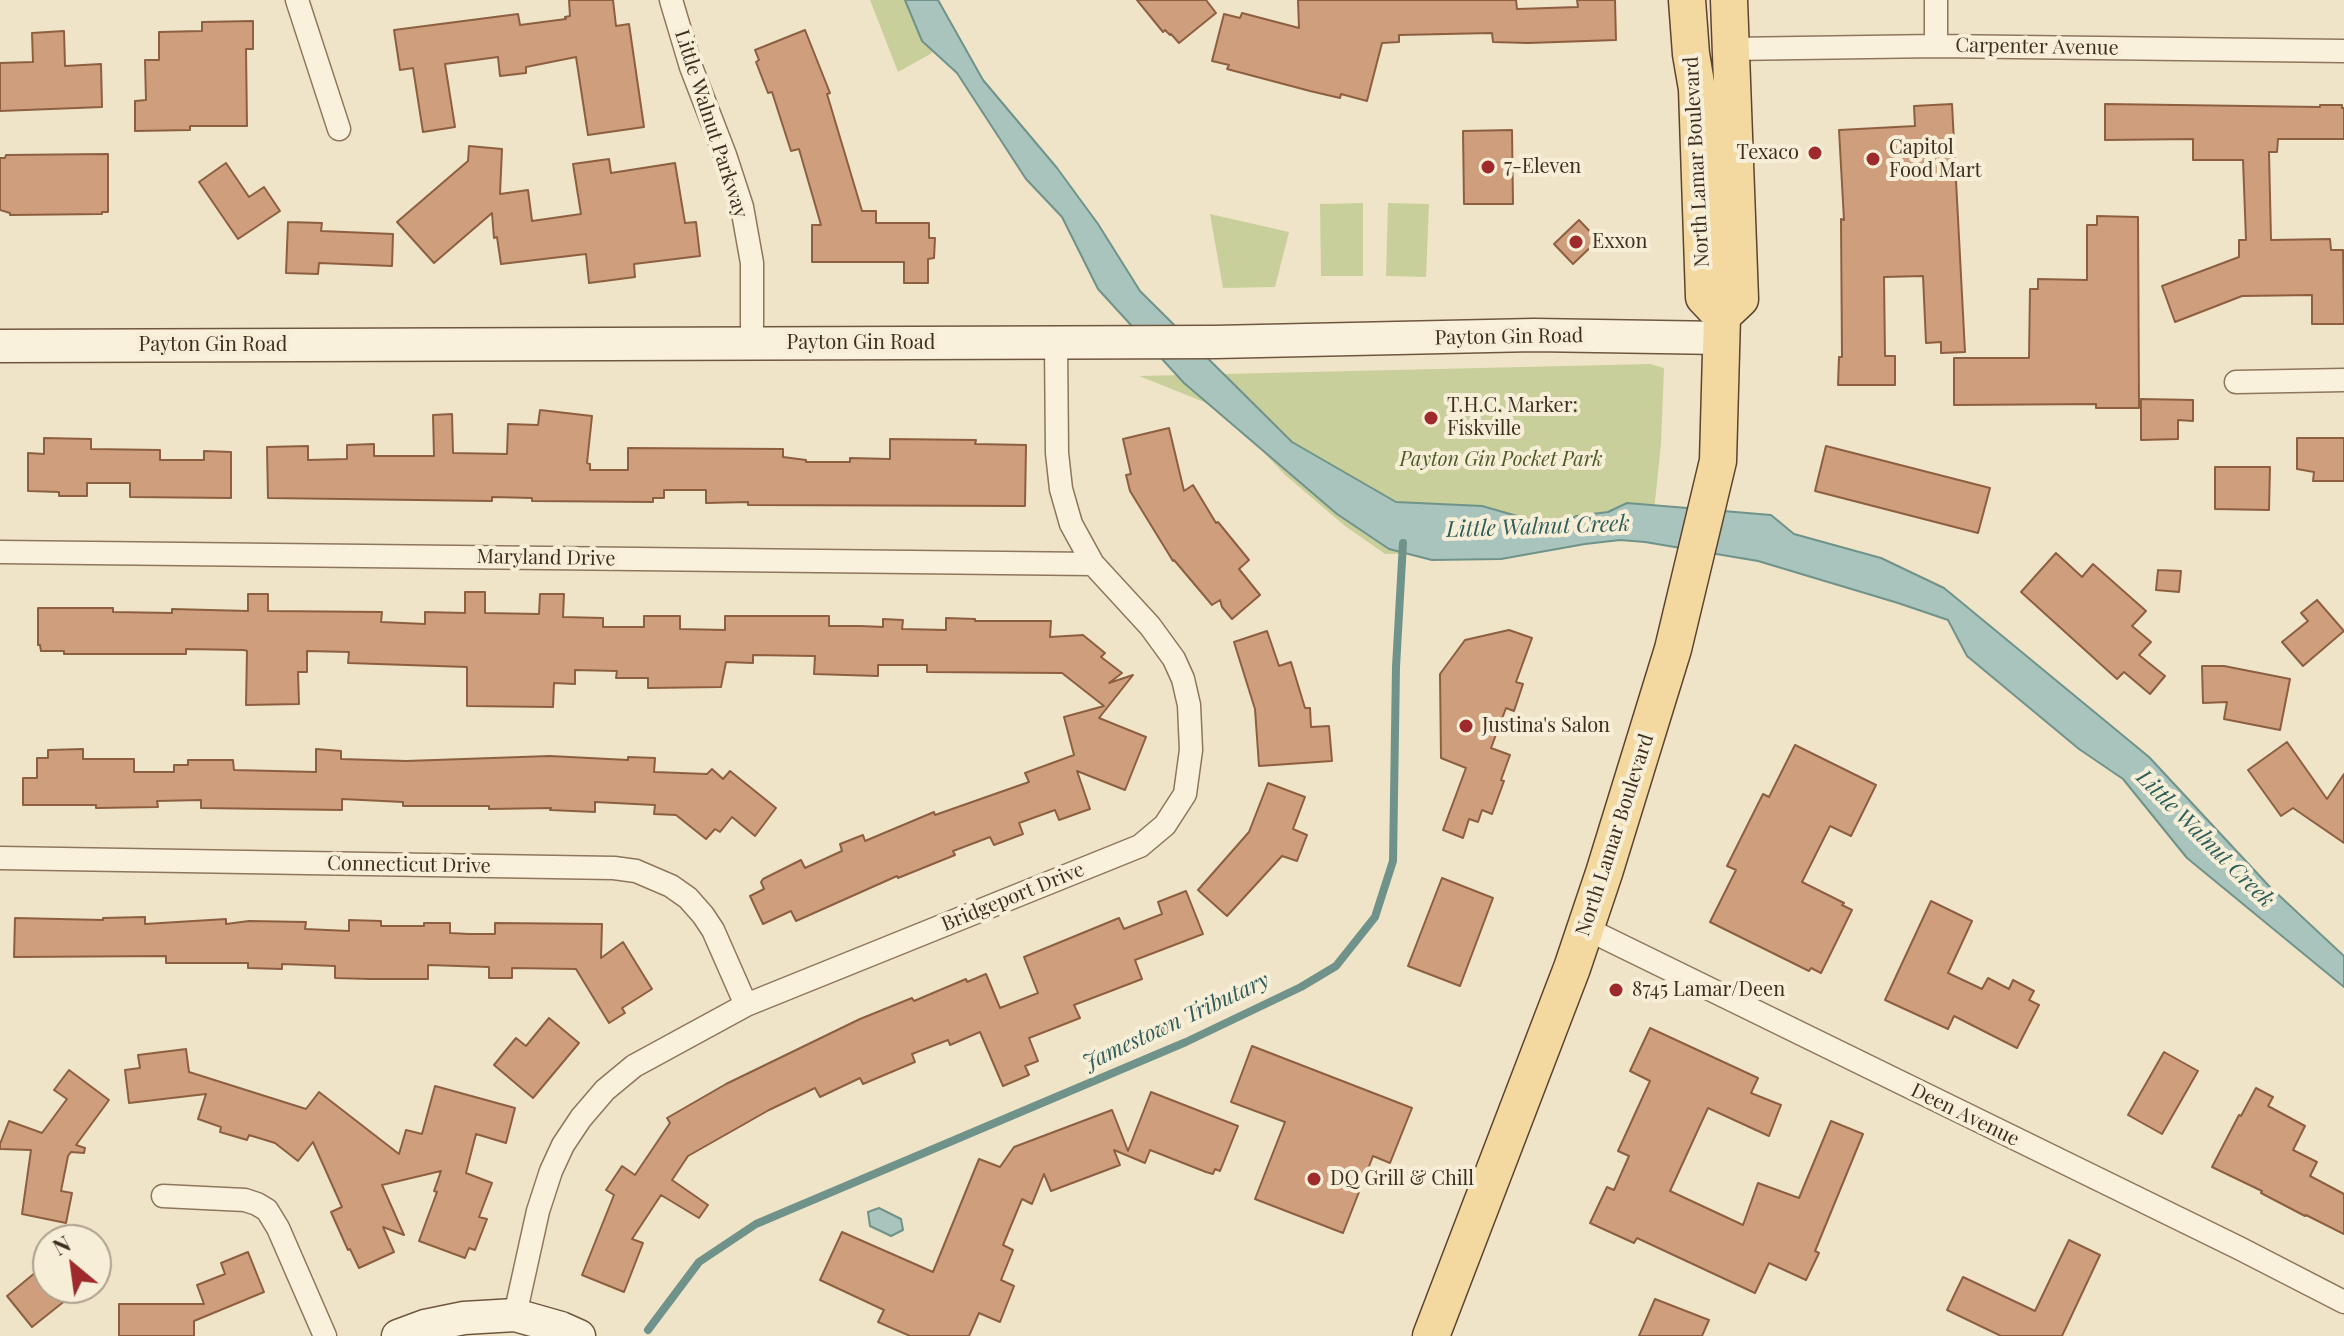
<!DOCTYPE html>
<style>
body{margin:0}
#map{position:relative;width:2344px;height:1336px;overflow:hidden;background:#f0e4c8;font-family:"Playfair Display",serif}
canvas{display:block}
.north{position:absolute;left:32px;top:1224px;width:80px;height:80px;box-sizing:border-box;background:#f7eed8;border:2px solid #ada18e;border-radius:50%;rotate:331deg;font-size:22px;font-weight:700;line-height:32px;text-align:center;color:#3d2e20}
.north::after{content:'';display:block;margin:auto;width:28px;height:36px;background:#9e2a2b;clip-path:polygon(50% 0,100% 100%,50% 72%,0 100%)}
</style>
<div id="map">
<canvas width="2344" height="1336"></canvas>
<div class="north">N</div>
</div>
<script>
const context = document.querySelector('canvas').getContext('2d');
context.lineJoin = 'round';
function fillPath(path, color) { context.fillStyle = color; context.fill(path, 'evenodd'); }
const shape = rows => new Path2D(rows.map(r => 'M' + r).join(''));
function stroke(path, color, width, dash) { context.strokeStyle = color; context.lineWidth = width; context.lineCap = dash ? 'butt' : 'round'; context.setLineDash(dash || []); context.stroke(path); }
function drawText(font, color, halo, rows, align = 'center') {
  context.font = font + ' "Playfair Display",serif'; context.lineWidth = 8; context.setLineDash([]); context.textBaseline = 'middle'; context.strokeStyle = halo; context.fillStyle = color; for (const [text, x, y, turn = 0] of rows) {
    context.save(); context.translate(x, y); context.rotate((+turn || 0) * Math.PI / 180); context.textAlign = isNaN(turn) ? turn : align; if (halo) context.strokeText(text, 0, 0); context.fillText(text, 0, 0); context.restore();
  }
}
const green = shape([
 [870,0,914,0,932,53,898,72],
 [1363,203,1363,276,1321,276,1320,204],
 [1388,203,1429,204,1426,277,1386,276],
 [1210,214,1289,232,1275,287,1223,288],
 [1650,364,1664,368,1661,444,1653,521,1533,552,1385,554,1345,526,1284,474,1224,410,1139,376]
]);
const water = shape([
 [905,0,938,0,983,80,1057,168,1098,224,1140,291,1292,442,1396,502,1482,506,1517,516,1525,524,1567,521,1576,516,1608,512,1627,503,1771,515,1794,534,1881,558,1944,588,2149,757,2269,886,2344,956,2344,987,2187,858,2123,779,2079,749,1967,656,1948,620,1898,603,1758,561,1645,542,1620,540,1585,544,1501,559,1432,560,1389,549,1337,514,1184,383,1098,289,1062,217,1026,179,957,73,922,41,905,0],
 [879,1208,901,1219,903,1230,891,1236,870,1226,868,1212,879,1208]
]);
const stream = shape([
 [648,1330,699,1262,756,1224,1186,1042,1301,987,1336,966,1375,917,1393,861,1396,667,1403,543]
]);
const building = shape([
 [569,0,613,0,616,26,629,24,644,127,588,135,576,57,526,67,526,73,500,76,498,57,445,64,455,127,423,132,413,68,400,70,394,30,518,14,520,25,566,19,565,17,570,16,569,0],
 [1137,0,1206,0,1216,13,1179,43,1171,34,1170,35,1165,30,1163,32,1137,0],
 [1298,0,1516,0,1517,9,1578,7,1577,0,1615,0,1616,40,1528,43,1493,42,1492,33,1399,35,1399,42,1382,43,1367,101,1341,94,1340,98,1310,91,1227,69,1229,65,1212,61,1224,14,1240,18,1242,13,1299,28,1298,0],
 [253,21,253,49,246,49,247,126,190,126,190,130,135,131,135,101,146,100,145,60,159,60,159,32,202,31,202,22,253,21],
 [805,30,830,93,827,94,862,211,876,211,876,223,929,223,929,238,935,238,934,258,928,259,928,283,904,283,904,262,812,262,812,225,821,225,799,149,791,151,772,92,768,93,756,62,759,60,755,50,805,30],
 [64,31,65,66,101,64,102,107,0,111,0,63,33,62,32,33,64,31],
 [1952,104,1965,352,1941,353,1941,342,1926,343,1923,276,1884,277,1885,356,1895,356,1895,385,1838,385,1839,357,1842,357,1841,219,1844,220,1839,130,1915,126,1914,106,1952,104],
 [2105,104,2320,107,2320,105,2342,105,2342,108,2344,108,2344,139,2278,139,2277,152,2269,152,2271,240,2330,239,2331,250,2343,250,2344,324,2312,324,2312,295,2242,296,2175,322,2162,286,2239,257,2239,240,2246,240,2243,160,2193,160,2193,139,2105,140,2105,104],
 [1512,130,1513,204,1464,204,1463,131,1512,130],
 [469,146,502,149,500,194,528,190,532,221,581,214,573,164,609,159,611,173,675,163,685,223,696,222,700,256,634,264,635,277,589,283,586,254,501,264,497,237,494,238,492,213,434,263,397,222,468,161,469,146],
 [108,154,108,212,102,212,102,214,10,215,10,213,0,210,0,158,5,158,6,155,108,154],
 [226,163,249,197,264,187,280,211,238,239,199,182,226,163],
 [2097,216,2138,217,2139,408,2096,408,2096,404,1954,405,1954,358,2029,358,2030,289,2038,289,2038,279,2087,280,2087,225,2097,225,2097,216],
 [1579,220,1598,240,1573,264,1554,244,1579,220],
 [288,222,322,223,321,231,393,234,392,266,319,263,318,274,286,273,288,222],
 [2141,399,2193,400,2193,421,2178,420,2178,439,2141,440,2141,399],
 [540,410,592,416,587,463,590,464,590,470,628,470,628,448,783,449,783,457,806,460,806,462,850,462,850,458,890,459,890,439,976,440,975,444,1026,445,1025,506,748,505,748,502,706,503,706,490,664,490,664,498,653,498,653,502,532,501,532,498,492,497,492,501,268,498,267,447,308,446,308,460,347,459,347,445,374,444,374,456,434,456,433,415,452,414,453,453,507,454,508,424,538,425,540,410],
 [1169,428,1184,491,1193,485,1216,523,1218,522,1249,560,1239,569,1260,595,1232,619,1222,607,1220,600,1212,605,1174,560,1173,561,1130,491,1126,475,1131,474,1123,439,1169,428],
 [44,438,91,439,91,449,160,450,160,460,204,460,204,451,231,452,231,498,130,497,130,483,87,483,87,496,59,496,59,492,28,491,28,453,44,454,44,438],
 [2297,438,2344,438,2344,481,2313,481,2314,472,2297,469,2297,438],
 [1826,446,1990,488,1978,533,1815,491,1826,446],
 [2215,467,2270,467,2269,510,2215,509,2215,467],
 [2056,553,2082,577,2093,564,2146,611,2132,626,2151,642,2139,655,2165,676,2150,694,2124,672,2117,679,2021,592,2056,553],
 [2158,570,2181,571,2179,592,2156,590,2158,570],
 [465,592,485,592,485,613,539,614,540,594,564,594,563,617,603,618,603,627,644,627,644,616,680,616,680,629,725,630,725,616,829,616,829,626,861,626,883,627,883,619,903,620,902,629,946,630,946,618,975,619,975,621,1051,621,1050,637,1083,635,1105,653,1101,657,1122,673,1109,683,1133,675,1099,718,1146,737,1125,790,1077,771,1090,809,1059,820,1055,810,1019,823,1023,834,994,845,990,837,953,851,955,855,898,878,897,876,796,921,791,911,763,924,750,896,764,889,761,882,763,879,801,860,805,868,842,851,840,844,863,835,865,841,934,812,935,815,1029,782,1025,773,1074,755,1064,717,1104,706,1062,673,927,672,927,665,878,665,878,676,814,674,815,656,753,655,753,663,726,662,721,687,648,688,648,678,616,678,617,671,575,670,575,684,554,683,553,707,467,706,467,667,348,663,349,652,307,651,307,672,298,672,299,704,246,705,247,651,244,650,186,649,186,654,64,654,64,651,41,651,40,645,38,645,38,608,113,608,113,612,172,613,172,609,248,611,248,594,268,594,268,611,382,612,381,622,425,624,425,612,465,613,465,592],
 [2317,600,2344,631,2303,666,2282,642,2308,621,2301,613,2317,600],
 [1509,630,1532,638,1516,682,1523,684,1514,711,1506,708,1491,748,1510,755,1501,780,1504,781,1492,814,1482,810,1478,822,1469,819,1463,838,1443,830,1466,768,1441,758,1440,674,1465,640,1509,630],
 [1267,631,1279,666,1291,662,1305,708,1310,708,1311,727,1329,726,1332,761,1259,766,1255,709,1234,642,1267,631],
 [2202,666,2224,666,2290,679,2280,730,2224,719,2227,702,2203,703,2202,666],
 [2287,742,2327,799,2344,774,2344,843,2293,808,2281,816,2248,770,2287,742],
 [1795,745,1876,785,1851,836,1830,826,1802,882,1844,903,1842,905,1852,910,1821,973,1811,968,1809,971,1710,922,1736,870,1727,866,1763,794,1769,797,1795,745],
 [83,749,83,759,134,759,134,772,174,772,174,765,188,765,188,760,233,760,234,770,316,772,316,749,341,751,341,759,406,761,550,756,628,760,628,757,655,758,654,772,707,774,712,769,723,779,730,771,776,808,755,836,732,817,720,832,715,829,706,839,676,815,654,814,655,805,595,802,595,812,550,810,551,808,489,809,489,806,403,806,403,802,342,799,342,810,201,808,201,800,157,801,158,807,96,808,96,805,23,805,23,778,37,778,37,758,48,758,48,750,83,749],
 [1268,783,1305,797,1293,829,1307,835,1297,861,1282,856,1227,916,1198,890,1249,832,1268,783],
 [1442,878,1493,898,1460,986,1408,966,1442,878],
 [1186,891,1203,934,1135,960,1142,979,1074,1005,1080,1018,1029,1038,1038,1061,1025,1066,1029,1075,1003,1086,980,1032,950,1045,948,1040,912,1054,915,1062,863,1084,860,1078,820,1097,815,1088,769,1110,688,1156,672,1180,708,1205,699,1218,661,1195,632,1239,643,1243,624,1292,582,1275,614,1195,606,1190,622,1166,635,1175,670,1123,667,1118,726,1084,860,1019,912,998,914,1001,966,979,967,982,986,974,1000,1008,1038,993,1024,957,1119,918,1124,929,1162,914,1158,902,1186,891],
 [1931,901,1972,921,1948,973,1982,989,1988,978,2009,989,2013,980,2034,991,2029,1000,2039,1005,2017,1048,1954,1016,1948,1029,1885,1000,1931,901],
 [145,917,145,924,226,919,226,924,249,921,306,922,305,929,349,931,349,920,381,921,381,926,424,926,424,923,450,923,450,933,469,934,495,934,495,923,602,924,601,958,623,942,652,989,622,1008,625,1013,609,1023,576,969,512,968,512,978,489,978,489,967,428,965,428,979,370,979,335,978,335,966,282,964,282,969,248,968,248,963,166,963,166,956,14,957,15,918,103,920,103,918,145,917],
 [549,1018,579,1043,533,1098,494,1065,516,1038,526,1046,549,1018],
 [1650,1028,1758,1078,1751,1093,1781,1105,1769,1136,1708,1108,1670,1191,1743,1225,1758,1183,1799,1198,1831,1121,1863,1134,1815,1251,1819,1253,1806,1280,1769,1263,1755,1293,1637,1238,1634,1243,1590,1223,1607,1187,1614,1190,1629,1156,1618,1151,1650,1081,1630,1071,1650,1028],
 [1252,1046,1412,1108,1390,1163,1373,1156,1343,1233,1255,1199,1285,1122,1231,1102,1252,1046],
 [186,1049,189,1072,306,1109,319,1092,399,1154,406,1130,422,1134,435,1086,515,1108,506,1143,476,1134,466,1173,492,1183,479,1217,487,1219,475,1250,469,1248,465,1258,419,1241,437,1192,434,1191,441,1171,382,1185,404,1235,383,1227,394,1252,359,1268,350,1249,348,1250,331,1212,342,1207,313,1142,298,1161,275,1143,249,1135,247,1140,220,1132,221,1127,198,1119,206,1094,129,1103,125,1070,140,1068,138,1055,186,1049],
 [2164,1052,2198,1071,2162,1134,2128,1115,2164,1052],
 [69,1070,109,1100,76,1145,85,1148,84,1153,71,1152,68,1156,61,1191,72,1193,66,1223,22,1214,31,1150,0,1149,0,1144,9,1121,42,1133,67,1099,54,1090,69,1070],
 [2256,1088,2273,1097,2268,1106,2305,1126,2293,1150,2317,1162,2310,1176,2344,1194,2344,1234,2306,1215,2305,1216,2261,1193,2262,1191,2212,1167,2239,1115,2241,1116,2256,1088],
 [1151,1092,1238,1126,1220,1171,1215,1169,1213,1174,1206,1172,1150,1150,1145,1163,1114,1150,1120,1165,1051,1191,1044,1174,1032,1204,1022,1199,1003,1245,1013,1250,1001,1280,1014,1286,1000,1322,979,1313,969,1336,910,1336,878,1322,884,1310,820,1280,842,1232,933,1272,979,1159,1000,1167,1014,1147,1112,1110,1128,1151,1151,1092],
 [2069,1240,2100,1255,2062,1336,2001,1336,1947,1310,1963,1277,2035,1311,2069,1240],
 [248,1252,264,1292,194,1321,194,1336,119,1336,119,1304,204,1304,197,1285,225,1274,221,1263,248,1252],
 [48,1262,48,1288,81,1288,32,1327,7,1296,48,1262],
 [1655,1299,1709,1320,1702,1336,1639,1336,1655,1299]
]);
const street = shape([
 [297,0,339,129],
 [671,0,691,67,725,155,742,207,752,263,752,344],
 [1936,46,1936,0],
 [1730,49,1936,46,2344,51],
 [2236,382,2344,380],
 [0,552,1093,564],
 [0,858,614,868,636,871,671,886,688,898,703,915,713,930,746,1005],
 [1585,928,2239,1248,2344,1302],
 [163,1196,245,1200,257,1204,267,1210,278,1228,325,1336],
 [515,1315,538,1211,551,1171,563,1145,581,1118,605,1090,634,1066,746,1005,1140,846,1165,825,1185,794,1191,750,1189,705,1183,679,1174,659,1150,626,1093,564,1071,524,1061,489,1057,453,1056,342]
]);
const secondary = shape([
 [0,346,1215,342,1534,335,1722,338],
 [398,1336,425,1326,464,1318,515,1315,561,1328,579,1336]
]);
const primary = shape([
 [1722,316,1740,299,1729,0],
 [1431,1336,1572,968,1604,873,1673,649,1718,461,1722,316,1704,297,1697,89,1691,54,1687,0]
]);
const markers = [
 [1815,153,8,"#9e2a2b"],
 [1873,159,8,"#9e2a2b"],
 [1488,167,8,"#9e2a2b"],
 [1576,242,8,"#9e2a2b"],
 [1431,418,8,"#9e2a2b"],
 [1466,726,8,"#9e2a2b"],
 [1616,990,8,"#9e2a2b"],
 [1314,1179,8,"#9e2a2b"]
];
const streetNames = [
 ["Carpenter Avenue",2037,47,1],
 ["Little Walnut Parkway",711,124,72],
 ["North Lamar Boulevard",1697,162,-93],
 ["Payton Gin Road",1509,337,-1],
 ["Payton Gin Road",861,343],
 ["Payton Gin Road",213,345],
 ["Maryland Drive",546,558,1],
 ["North Lamar Boulevard",1615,835,-72],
 ["Connecticut Drive",409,865,1],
 ["Bridgeport Drive",1013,897,-22],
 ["Deen Avenue",1965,1115,26]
];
const poiNames = [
 ["Capitol",1889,148],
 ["Food Mart",1889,171],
 ["Texaco",1799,153,"right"],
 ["7-Eleven",1504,167],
 ["Exxon",1592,242],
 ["T.H.C. Marker:",1447,406],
 ["Fiskville",1447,429],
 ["Justina's Salon",1482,726],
 ["8745 Lamar/Deen",1632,990],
 ["DQ Grill & Chill",1330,1179]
];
const parkNames = [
 ["Payton Gin Pocket Park",1501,460]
];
const waterNames = [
 ["Little Walnut Creek",1538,527,-2],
 ["Little Walnut Creek",2205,839,45],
 ["Jamestown Tributary",1176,1022,-25]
];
fillPath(green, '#c9cf9b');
fillPath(water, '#a9c4bc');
stroke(water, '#6f938a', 2);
stroke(stream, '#6f938a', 8);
fillPath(building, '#cf9f7d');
stroke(building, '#8d5f41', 2);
stroke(street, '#8d765c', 25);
stroke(secondary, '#6f573f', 35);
stroke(primary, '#5b4430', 39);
stroke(street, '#faf1dc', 22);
stroke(secondary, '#faf1dc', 32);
stroke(primary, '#f3d9a0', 36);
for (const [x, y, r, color] of markers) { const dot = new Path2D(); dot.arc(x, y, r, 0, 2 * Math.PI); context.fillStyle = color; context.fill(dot); stroke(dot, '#f7eed8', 3); }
drawText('20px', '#3d2e20', '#f7eed8', streetNames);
drawText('20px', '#3d2e20', '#f7eed8', poiNames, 'left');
drawText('italic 20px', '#4d5a26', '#f7eed8', parkNames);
drawText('italic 22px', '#2f5d5a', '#f7eed8', waterNames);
</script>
